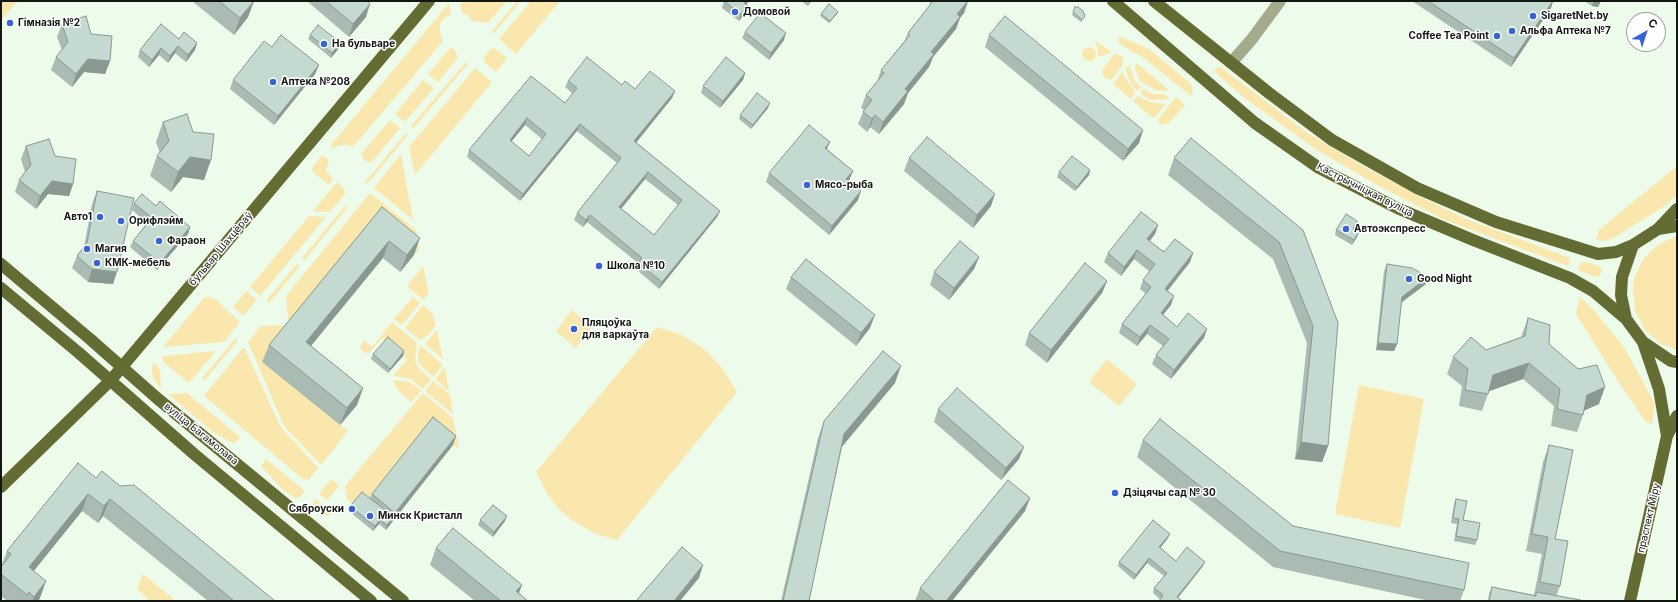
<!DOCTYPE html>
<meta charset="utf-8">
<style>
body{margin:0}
#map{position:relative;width:1678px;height:602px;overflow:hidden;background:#ecfbea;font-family:Inter,sans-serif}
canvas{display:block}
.frame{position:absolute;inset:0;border:2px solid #131712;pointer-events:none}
.north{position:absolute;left:1626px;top:12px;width:40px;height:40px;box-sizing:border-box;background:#fff;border:1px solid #a1a2a0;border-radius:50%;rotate:39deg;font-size:11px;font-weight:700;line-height:16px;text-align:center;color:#131712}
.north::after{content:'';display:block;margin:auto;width:14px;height:18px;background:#3764d4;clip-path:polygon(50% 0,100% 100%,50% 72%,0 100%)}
</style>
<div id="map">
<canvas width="1678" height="602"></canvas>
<div class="frame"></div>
<div class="north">С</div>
</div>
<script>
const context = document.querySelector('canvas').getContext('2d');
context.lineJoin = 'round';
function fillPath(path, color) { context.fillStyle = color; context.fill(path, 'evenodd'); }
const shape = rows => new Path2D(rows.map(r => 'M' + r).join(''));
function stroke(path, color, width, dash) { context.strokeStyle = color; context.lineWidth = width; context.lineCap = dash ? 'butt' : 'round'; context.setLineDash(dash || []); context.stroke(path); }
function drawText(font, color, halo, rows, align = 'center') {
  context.font = font + ' Inter,sans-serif'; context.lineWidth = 3; context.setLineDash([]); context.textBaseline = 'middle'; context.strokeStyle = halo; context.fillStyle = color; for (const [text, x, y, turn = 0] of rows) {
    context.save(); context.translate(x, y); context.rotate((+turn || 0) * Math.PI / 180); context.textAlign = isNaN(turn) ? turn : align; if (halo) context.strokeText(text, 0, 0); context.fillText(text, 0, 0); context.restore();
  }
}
const green = shape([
 [1,1,18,1,1,20],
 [481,1,507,1,488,23,473,21,466,14,462,13,460,3],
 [517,1,521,1,493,34,492,31],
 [531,1,560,1,516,54,499,39],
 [449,3,451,14,444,18,440,24,440,33,443,41,353,147,348,145,341,145,333,148,330,146],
 [1119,36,1149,49,1191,84,1193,91,1191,96,1144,58,1119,44],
 [1095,41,1111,51,1110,53,1098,57,1098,50],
 [451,47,455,50,458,58,438,82,428,74],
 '1082 54a7 7 0 1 1 14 0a7 7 0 1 1-14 0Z',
 [494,48,507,58,496,72,485,63,484,59,484,57,491,49],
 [1114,54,1116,54,1124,58,1122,66,1111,80,1105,78,1101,72],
 [466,62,468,64,413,129,411,126],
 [1136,64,1139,65,1168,89,1166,91,1155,90,1140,81,1135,69],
 [1130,65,1134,80,1141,87,1138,91,1133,87,1127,74,1126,68],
 [1219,66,1309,134,1363,166,1427,200,1466,219,1570,258,1568,266,1445,220,1377,185,1317,150,1243,97,1214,71],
 [475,68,492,82,415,175,409,147],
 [1122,72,1135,93,1131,99,1113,84],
 [423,80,434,88,405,122,395,114],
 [1143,89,1153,94,1164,94,1170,99,1152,100,1145,97,1140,92],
 [1138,96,1150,102,1166,104,1155,117,1153,118,1133,101],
 [1176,97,1185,105,1169,123,1162,125,1157,121,1158,119],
 [390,120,400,128,372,162,366,162,361,154],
 [406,133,408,135,367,184,365,182],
 [401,154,413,220,374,188],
 [322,155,329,160,326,171,333,179,329,185,313,172,312,168],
 [1677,166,1677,195,1666,205,1617,236,1606,241,1596,240,1599,230],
 [337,182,344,189,345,194,330,212,313,211],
 [370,193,416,230,419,250,414,254,376,224,293,324,288,320,286,296],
 [345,206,347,208,305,260,302,258],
 [309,216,326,217,260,296,250,287],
 [1677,236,1677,350,1661,344,1645,330,1635,311,1633,289,1634,279,1643,259,1659,244],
 [1581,262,1587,262,1599,266,1602,269,1600,276,1595,277,1578,270],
 [297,264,300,266,269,303,266,301],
 [423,266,429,293,423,300,407,286],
 [246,291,257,300,243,316,233,307],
 [209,297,215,299,240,322,224,342,163,347,204,298],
 [413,297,420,303,402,325,394,319],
 [1580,297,1592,308,1624,347,1655,404,1652,424,1646,422,1621,386,1576,314],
 [423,305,433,314,436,326,425,338,420,340,405,328],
 [572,310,592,327,576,348,556,331],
 [392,322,417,343,415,361,419,369,431,379,423,389,411,379,393,376,407,359,382,338,369,353,365,353,360,348,364,340,372,347],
 [284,325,289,329,263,362,348,431,321,465,284,426,248,342,261,326],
 [657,327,682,335,703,348,722,368,737,392,617,540,596,534,571,520,559,509,548,495,536,472],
 [437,330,443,359,425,344],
 [236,338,238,340,205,380,202,378],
 [420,345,443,365,433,377,418,363,418,352],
 [244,347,280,426,318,468,309,480,303,479,204,396],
 [216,351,189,383,162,361,163,356],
 [1107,359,1137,384,1119,406,1089,382],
 [153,362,160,369,161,389,153,378,152,369],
 [445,367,449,392,435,379],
 [393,380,410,382,421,391,411,402,397,389],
 [433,381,450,395,453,414,425,391],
 [1359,385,1424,399,1400,528,1335,514],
 [187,393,240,437,234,444,213,432,168,394],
 [423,393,453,418,459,449,430,427,369,503,354,505,347,499,345,486],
 [266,459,305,491,300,497,295,498,281,488,261,466],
 [331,479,339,486,327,500,319,494],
 [315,499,333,513,328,516,317,513,314,509,313,503],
 [143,574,176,601,150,601,137,589]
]);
const minor = shape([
 [1231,63,1252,39,1280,1]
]);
const major = shape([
 [1113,1,1255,123,1319,168,1397,208,1473,240,1570,278,1593,291,1626,319],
 [1154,1,1269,93,1332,140,1417,188,1496,222,1598,254,1616,252,1633,245,1658,229,1677,209],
 [1658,229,1677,226],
 [1633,245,1622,277,1621,295,1626,319,1643,342,1659,389,1667,436],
 [1,264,90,339,158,399,403,601],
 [1,288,79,353,194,454,371,601],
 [1643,342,1671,361,1677,362],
 [1,487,111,380,429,1],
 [1630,601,1667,436,1677,416]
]);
const wall = shape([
 [192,1,254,1,248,17,234,35],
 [307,1,367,1,366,17,349,37],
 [724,1,746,5,748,6,745,13,739,21,722,8],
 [801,1,812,1,808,6],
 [931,1,968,1,964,13,960,18,956,29,933,57,929,67,908,93,904,104,879,134,870,127,867,132,858,124,863,112,864,110,861,108,866,95,877,82,881,70,904,42,908,33,929,7],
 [1412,1,1553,1,1551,8,1511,67],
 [1584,1,1601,1,1598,7,1592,6],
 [1075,7,1084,18,1081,22,1072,15],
 [821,14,837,14,829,23,820,16],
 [62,24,91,34,110,61,105,74,84,72,72,87,51,70,56,57,62,50,57,37],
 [745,32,784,40,769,60,742,38],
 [310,35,341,43,339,48,331,58,308,39],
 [989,35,1143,130,1139,143,1123,161,985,47],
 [179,39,197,43,195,50,186,62,175,53,168,63,159,55,149,67,138,57,140,50],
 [272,47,319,65,315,74,274,125,230,89,233,80],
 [745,73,743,80,720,108,701,93,703,86],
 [531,76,565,103,573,94,565,87,568,81,622,85,635,89,675,91,672,98,636,142,720,211,717,217,659,289,636,269,638,263,587,222,583,227,574,220,577,213,617,163,577,131,520,201,467,157,469,150],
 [525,125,542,139,529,156,511,142],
 [645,179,678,205,654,235,621,209],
 [768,108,751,129,739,119,740,115],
 [163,122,204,180,183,177,171,192,150,176,157,156,160,153,156,142],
 [26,146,55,156,73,184,69,196,48,194,36,209,15,192,19,180,25,172,21,159],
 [827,149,853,171,849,181,858,200,829,235,766,182,769,173],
 [909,158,991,206,973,228,904,171],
 [1174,158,1303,230,1328,446,1322,462,1295,459,1307,343,1273,259,1168,175],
 [1090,170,1089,175,1075,191,1057,177,1059,172],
 [97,191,113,284,88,282,72,268,77,256,84,247,92,204],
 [134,203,156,206,190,227,188,234,157,270,130,247,133,241,147,223,132,210],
 [382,207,414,255,400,272,383,258,311,346,363,388,357,405,340,425,262,362,269,345],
 [1357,221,1353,229,1359,232,1357,237,1352,245,1335,235,1336,230],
 [1158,225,1155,234,1150,241,1164,252,1193,253,1190,262,1167,291,1171,305,1163,315,1177,327,1204,338,1171,379,1152,364,1156,355,1163,346,1147,334,1137,346,1119,333,1122,324,1146,294,1140,289,1143,280,1150,272,1134,259,1121,276,1104,262,1108,253],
 [979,257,974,269,949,300,930,285,934,272],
 [1387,264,1426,284,1401,303,1397,344,1394,351,1376,350,1384,271],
 [791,277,870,328,856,346,786,289],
 [1107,281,1102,293,1047,363,1025,345,1029,333],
 [1528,318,1599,404,1584,410,1583,415,1577,432,1551,426,1554,406,1523,379,1489,391,1482,411,1459,406,1462,386,1447,374,1453,357,1486,350,1521,337],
 [404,351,403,356,388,373,371,359,373,354],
 [895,383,842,447,809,601,781,601,818,438,824,421],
 [938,409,1019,459,1001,480,934,422],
 [1143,440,1293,526,1464,590,1460,601,1430,601,1273,567,1137,457],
 [453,445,386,530,379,524,373,531,349,511,350,506,370,498,372,494],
 [1549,445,1555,539,1560,586,1556,596,1581,601,1488,601,1489,594,1492,587,1534,595,1542,554,1526,551,1543,462],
 [96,478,120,486,275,601,208,601,103,516,98,523,82,511,34,571,40,598,38,601,7,601,1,596,1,567,7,551],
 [1030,498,1025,511,952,601,915,601,920,588],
 [1456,499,1463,520,1477,540,1475,545,1454,541,1457,524,1451,523,1454,504],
 [480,520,505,521,493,537,478,525],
 [1168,538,1160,548,1176,561,1203,566,1178,598,1160,599,1153,593,1154,588,1164,576,1147,563,1134,580,1118,566,1119,562],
 [436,548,519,593,528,601,475,601,430,565]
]);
const shadedWall = shape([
 [254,1,248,17,234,35,240,18],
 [746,1,749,1,742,10,744,3],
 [968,1,964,13,960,18,956,29,933,57,929,67,908,93,904,104,879,134,883,122,957,14],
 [1553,1,1551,8,1511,67,1514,58],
 [1594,1,1601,1,1598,7,1592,6],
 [370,4,366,17,349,37,353,24],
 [748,6,745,13,739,21,741,14],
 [838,12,837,14,829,23,830,21],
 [786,33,784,40,769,60,771,53],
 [197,43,195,50,186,62,188,55],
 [341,43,339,48,331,58,332,53],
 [178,46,175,53,168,63,170,56],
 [161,48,159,55,149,67,152,60],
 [88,59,110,61,105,74,84,72,72,87,76,74],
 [319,65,315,74,274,125,278,116],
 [745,73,743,80,720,108,723,101],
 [675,91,672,98,632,148,634,141],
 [770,103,768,108,751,129,753,125],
 [875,115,870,127,867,132,872,119],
 [527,118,525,125,507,147,510,140],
 [580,124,577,131,520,201,523,194],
 [1143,130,1139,143,1123,161,1128,149],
 [830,142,826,151,825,148],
 [190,157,211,160,204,180,183,177,171,192,178,172],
 [1090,170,1089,175,1075,191,1077,187],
 [853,171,849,180,843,188,846,179],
 [648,172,645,179,617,214,619,207],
 [52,181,73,184,69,196,48,194,36,209,40,196],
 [861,191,858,200,829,235,832,226],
 [995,194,991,206,973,228,977,215],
 [720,211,717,217,659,289,662,282],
 [590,215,587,222,583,227,586,220],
 [1158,225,1155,234,1144,248,1147,239],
 [190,227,188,234,157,270,160,263],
 [1359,232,1357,237,1352,245,1354,240],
 [420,238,414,255,400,272,407,255],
 [389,241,383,258,300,359,306,342],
 [1137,250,1134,259,1121,276,1124,267],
 [1193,253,1190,262,1162,298,1165,289],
 [979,257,974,269,949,300,954,288],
 [92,269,117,272,113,284,88,282],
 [1428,277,1426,284,1399,304,1402,297],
 [1107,281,1102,293,1047,363,1051,350],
 [1174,296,1171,305,1157,322,1161,313],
 [875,315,870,328,856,346,861,333],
 [1150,325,1147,334,1137,346,1140,337],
 [1207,329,1204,338,1171,379,1174,370],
 [1378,343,1397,344,1394,351,1376,350],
 [404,351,403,356,388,373,390,369],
 [1529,363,1523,379,1487,392,1493,375],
 [901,366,895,383,838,451,844,434],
 [1605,387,1599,404,1581,412,1587,395],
 [363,388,357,405,340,425,347,408],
 [456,436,453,445,392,522,395,513],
 [1301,442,1328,446,1322,462,1295,459],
 [1024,447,1019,459,1001,480,1006,468],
 [88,494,82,511,23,584,29,567],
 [1030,498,1025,511,952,601,946,601],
 [110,499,103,516,98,523,104,506],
 [507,516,505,521,493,537,494,532],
 [394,517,392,522,386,530,387,525],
 [380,520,379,524,373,531,375,526],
 [1170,534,1168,538,1157,552,1159,547],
 [1149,558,1147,563,1134,580,1136,575],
 [1205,562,1203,566,1175,601,1177,597],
 [703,565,699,578,680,601,674,601],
 [46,581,40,598,38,601,32,601,34,597],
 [522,585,516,601,516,591]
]);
const building = shape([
 [219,1,254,1,240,18,219,1],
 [326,1,367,1,370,4,353,24,326,1],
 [724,1,746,1,744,3,748,6,741,14,724,1],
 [933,1,968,1,957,14,960,17,931,52,934,54,905,89,908,91,883,122,875,115,872,119,863,112,872,100,866,95,884,73,881,70,910,35,908,33,933,1],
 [1428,1,1553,1,1514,58,1428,1],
 [829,4,838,12,830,21,821,14,829,4],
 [1075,7,1078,7,1083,11,1085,16,1082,20,1073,12,1075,7],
 [760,13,786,33,771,53,745,32,760,13],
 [86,16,91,34,112,36,110,61,88,59,76,74,56,57,68,42,62,24,86,16],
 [1005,16,1143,130,1128,149,989,35,1005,16],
 [161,24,179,39,184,32,197,43,188,55,178,46,170,56,161,48,152,60,140,50,161,24],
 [318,25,341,43,332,53,310,35,318,25],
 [281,35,319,65,278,116,233,80,264,41,272,47,281,35],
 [587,57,622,85,625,81,635,89,650,71,675,91,634,141,720,211,662,282,638,263,642,258,590,215,586,220,577,213,621,158,580,124,523,194,469,150,531,76,565,103,577,88,568,81,587,57],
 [527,118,546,134,529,156,510,140,527,118],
 [648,172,682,200,654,235,619,207,648,172],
 [726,57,745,73,723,101,703,86,726,57],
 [757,93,770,103,753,125,740,115,757,93],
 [187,114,193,132,214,134,211,160,190,157,178,172,157,156,169,141,163,122,187,114],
 [809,125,830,142,825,148,853,171,846,179,861,191,832,226,769,173,809,125],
 [927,137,995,194,977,215,909,158,927,137],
 [1191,138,1303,230,1338,323,1328,446,1301,442,1313,326,1279,242,1174,158,1191,138],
 [49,139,55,156,76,159,73,184,52,181,40,196,19,180,31,165,26,146,49,139],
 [1072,156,1090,170,1077,187,1059,172,1072,156],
 [97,191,134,198,117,272,92,269,77,256,87,243,97,191],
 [142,194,156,206,160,201,190,227,160,263,133,241,152,218,134,203,142,194],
 [382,207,420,238,407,255,389,241,306,342,363,388,347,408,269,345,382,207],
 [1141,212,1158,225,1147,239,1164,252,1175,239,1193,253,1165,289,1174,296,1161,313,1177,327,1188,313,1207,329,1174,370,1156,355,1169,339,1150,325,1140,337,1122,324,1151,287,1143,280,1155,264,1137,250,1124,267,1108,253,1141,212],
 [1346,214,1357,221,1353,229,1359,232,1354,240,1336,230,1346,214],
 [960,241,979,257,954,288,934,272,960,241],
 [806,259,875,315,861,333,791,277,806,259],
 [1085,263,1107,281,1051,350,1029,333,1085,263],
 [1387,264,1412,268,1428,277,1402,297,1397,344,1378,343,1387,264],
 [1528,318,1550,325,1549,344,1578,369,1597,365,1605,387,1587,395,1583,415,1557,409,1560,389,1529,363,1493,375,1488,394,1465,390,1468,369,1453,357,1471,337,1486,350,1525,336,1528,318],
 [388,337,404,351,390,369,373,354,388,337],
 [883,351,901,366,844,434,809,601,783,601,824,421,883,351],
 [957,388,1024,447,1006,468,938,409,957,388],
 [433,417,456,436,395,513,372,494,433,417],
 [1160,419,1293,526,1469,563,1464,590,1280,551,1143,440,1160,419],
 [1549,445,1573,450,1555,539,1568,541,1560,586,1540,582,1548,537,1532,534,1549,445],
 [78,463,96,478,102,471,120,486,134,485,275,601,234,601,110,499,104,506,88,494,29,567,46,581,34,597,29,592,27,595,1,574,1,567,11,554,7,551,78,463],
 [1008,480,1030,498,946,601,935,601,920,588,1008,480],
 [362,492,394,517,387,525,380,520,375,526,350,506,362,492],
 [1456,499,1467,501,1463,520,1480,523,1477,540,1456,536,1459,519,1453,518,1456,499],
 [493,505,507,516,494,532,480,520,493,505],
 [1153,520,1170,534,1159,547,1176,561,1187,547,1205,562,1177,597,1182,601,1159,601,1163,595,1154,588,1167,573,1149,558,1136,575,1119,562,1153,520],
 [453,528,522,585,516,591,528,601,501,601,436,548,453,528],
 [682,547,703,565,674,601,636,601,682,547],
 [1492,587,1536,596,1536,592,1581,600,1581,601,1489,601,1492,587]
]);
const markers = [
 [735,12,4,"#3764d4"],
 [1533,16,4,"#3764d4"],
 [10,23,4,"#3764d4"],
 [1512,31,4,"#3764d4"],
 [1497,36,4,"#3764d4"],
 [324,44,4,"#3764d4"],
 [273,82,4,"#3764d4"],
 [807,185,4,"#3764d4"],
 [100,217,4,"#3764d4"],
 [121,221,4,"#3764d4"],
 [1346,229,4,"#3764d4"],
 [159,241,4,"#3764d4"],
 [87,249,4,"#3764d4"],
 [97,263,4,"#3764d4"],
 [599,266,4,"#3764d4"],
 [1409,279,4,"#3764d4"],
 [574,329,4,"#3764d4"],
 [1115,493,4,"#3764d4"],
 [352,509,4,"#3764d4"],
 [370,516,4,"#3764d4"]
];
const poiNames = [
 ["Домовой",743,12],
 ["SigaretNet.by",1541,16],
 ["Гімназія №2",18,23],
 ["Альфа Аптека №7",1520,31],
 ["Coffee Tea Point",1489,36,"right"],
 ["На бульваре",332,44],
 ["Аптека №208",281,82],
 ["Мясо-рыба",815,185],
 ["Авто1",92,217,"right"],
 ["Орифлэйм",129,221],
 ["Автоэкспресс",1354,229],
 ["Фараон",167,241],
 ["Магия",95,249],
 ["КМК-мебель",105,263],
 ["Школа №10",607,266],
 ["Good Night",1417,279],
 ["Пляцоўка",582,323],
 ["для варкаўта",582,335],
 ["Дзіцячы сад № 30",1123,493],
 ["Сяброуски",344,509,"right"],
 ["Минск Кристалл",378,516]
];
const streetNames = [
 ["Кастрычніцкая вуліца",1365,190,27],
 ["бульвар Шахцёраў",221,249,-50],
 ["вуліца Багамолава",201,434,39],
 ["праспект Міру",1649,518,-77]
];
fillPath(green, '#fae7ae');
stroke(minor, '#a4ab8c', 12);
stroke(major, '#636c32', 12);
fillPath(wall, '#a9bbb2');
fillPath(shadedWall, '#899891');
fillPath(building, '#c4d9cf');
stroke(building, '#899891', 1);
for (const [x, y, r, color] of markers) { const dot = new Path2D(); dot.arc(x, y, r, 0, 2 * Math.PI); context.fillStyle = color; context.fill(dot); stroke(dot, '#fff', 1.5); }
drawText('bold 10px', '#131712', '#fff', poiNames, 'left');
drawText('10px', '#131712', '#fff', streetNames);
</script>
